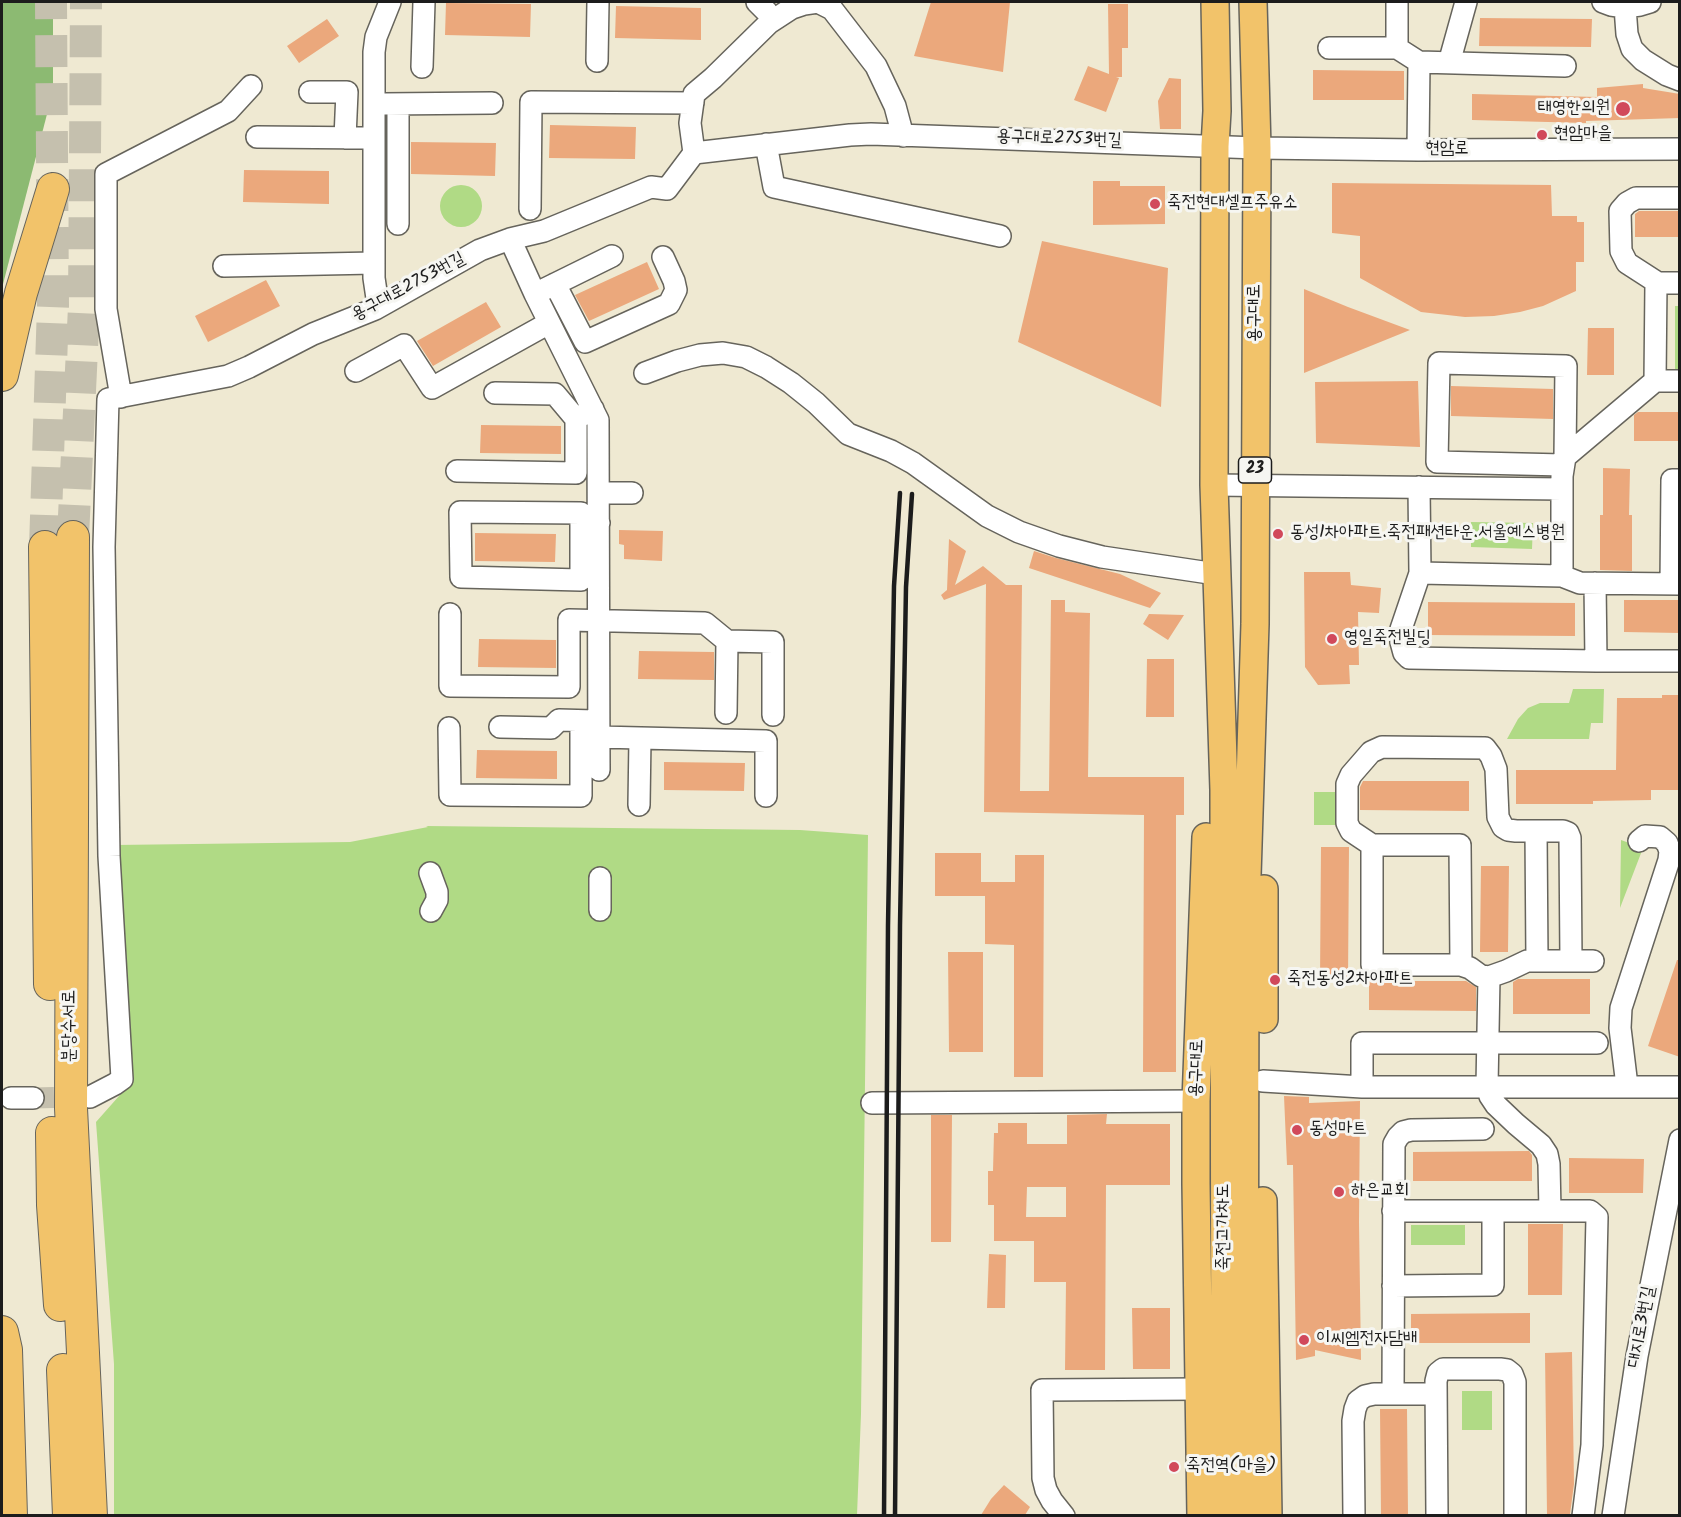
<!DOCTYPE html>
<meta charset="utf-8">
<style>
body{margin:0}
#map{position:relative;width:1681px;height:1517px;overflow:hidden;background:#efe9d2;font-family:Kalam,sans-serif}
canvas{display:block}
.frame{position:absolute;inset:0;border:3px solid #1c1c1c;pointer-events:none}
</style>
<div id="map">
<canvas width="1681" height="1517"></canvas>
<div class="frame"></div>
</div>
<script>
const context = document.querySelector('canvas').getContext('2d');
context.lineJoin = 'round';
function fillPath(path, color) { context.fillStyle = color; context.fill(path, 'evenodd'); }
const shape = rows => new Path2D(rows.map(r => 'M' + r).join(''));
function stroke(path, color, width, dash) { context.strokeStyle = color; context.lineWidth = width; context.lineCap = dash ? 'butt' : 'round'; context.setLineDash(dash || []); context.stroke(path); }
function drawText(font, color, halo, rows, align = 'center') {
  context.font = font + ' Kalam,"Poor Story",sans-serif'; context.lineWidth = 6; context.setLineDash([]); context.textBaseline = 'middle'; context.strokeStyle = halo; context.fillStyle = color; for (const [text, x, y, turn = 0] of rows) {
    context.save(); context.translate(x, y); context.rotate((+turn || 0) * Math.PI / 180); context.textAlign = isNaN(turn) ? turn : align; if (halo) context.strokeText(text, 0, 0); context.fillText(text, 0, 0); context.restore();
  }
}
const green = shape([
 '440 206a21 21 0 1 1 42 0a21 21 0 1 1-42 0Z',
 [1675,306,1679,306,1679,372,1675,371],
 [1471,522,1533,523,1532,549,1471,547],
 [1573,689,1604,689,1603,723,1591,723,1589,739,1507,739,1518,719,1528,708,1540,703,1569,703],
 [1314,792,1339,792,1339,825,1314,825],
 [426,826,800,830,868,835,861,1414,857,1515,114,1515,114,1364,96,1122,127,1087,115,845,350,842,428,827],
 [1621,840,1643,848,1620,908],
 [1411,1225,1465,1225,1465,1245,1411,1245],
 [1462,1391,1492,1391,1492,1430,1462,1430]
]);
const forest = shape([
 [2,2,53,2,53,91,2,288]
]);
const building = shape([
 [931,2,1010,2,1003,72,914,56],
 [446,3,531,4,530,37,445,35],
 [1108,4,1128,4,1128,48,1122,48,1122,77,1116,77,1119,78,1106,112,1074,100,1088,66,1109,74],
 [616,6,701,8,701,40,615,38],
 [1480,18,1592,19,1591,47,1479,46],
 [327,19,339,36,299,63,287,46],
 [1313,70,1404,71,1404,100,1313,100],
 [1169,78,1181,79,1181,129,1160,129,1158,101],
 [1643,84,1643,88,1680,94,1680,118,1586,121,1586,123,1472,120,1472,94,1597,97,1597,88],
 [550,125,636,127,635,159,549,158],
 [411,142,496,143,495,176,411,174],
 [244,170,329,171,329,204,243,202],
 [1093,181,1120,181,1120,186,1165,186,1165,224,1093,225],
 [1332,183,1551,185,1552,216,1577,216,1577,222,1584,222,1584,262,1576,262,1576,291,1543,306,1520,312,1494,316,1465,317,1421,312,1360,278,1360,236,1332,233],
 [1639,211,1680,211,1680,237,1635,237,1635,214],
 [1042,241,1168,268,1161,407,1018,342],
 [647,262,659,289,589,321,575,295],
 [266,280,280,306,208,342,195,316],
 [1304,289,1348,307,1410,330,1304,373],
 [486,302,501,327,433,366,417,341],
 [1588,328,1614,328,1614,375,1587,375],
 [1418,381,1420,447,1316,443,1315,382],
 [1451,386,1553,389,1553,419,1451,416],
 [1638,412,1680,412,1680,441,1634,441,1634,415],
 [481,425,561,426,561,454,480,453],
 [1603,468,1630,469,1629,515,1632,515,1632,571,1600,570,1600,515,1603,515],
 [619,530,663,531,662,561,624,559,624,545,619,544],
 [475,533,556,534,555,562,475,561],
 [949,539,966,551,955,585,983,566,1006,585,1022,585,1020,791,1049,791,1051,600,1065,600,1065,612,1090,613,1088,777,1184,777,1184,815,1176,815,1176,1072,1143,1072,1144,815,984,812,986,584,944,600,941,595,947,590],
 [1034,551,1056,558,1120,574,1161,593,1150,608,1029,568],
 [1304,572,1350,572,1351,585,1381,588,1379,613,1358,612,1359,665,1349,665,1350,684,1318,685,1305,667],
 [1624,600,1680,600,1680,633,1624,632],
 [1428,602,1575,603,1575,636,1428,635],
 [1149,614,1184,615,1168,640,1143,624],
 [479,639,556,640,556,668,478,667],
 [639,651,714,652,714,680,638,679],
 [1147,659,1174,659,1174,717,1146,717],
 [1662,695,1680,695,1680,790,1651,790,1651,800,1593,801,1593,804,1516,804,1516,770,1616,770,1617,698,1662,698],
 [477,750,557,751,557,779,476,778],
 [664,762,745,763,744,791,664,790],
 [1363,781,1469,781,1469,811,1360,810,1360,787],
 [1321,847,1349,847,1348,980,1320,980],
 [935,853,981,853,981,882,1015,882,1015,855,1044,855,1043,1077,1014,1077,1014,945,985,944,985,896,935,896],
 [1481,866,1509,866,1508,952,1480,952],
 [948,952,983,952,983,1052,949,1052],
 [1677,960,1680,960,1680,1057,1648,1046],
 [1518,979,1590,979,1590,1014,1513,1014,1513,982],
 [1369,981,1466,981,1476,987,1476,1011,1369,1010],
 [1284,1096,1309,1097,1309,1103,1360,1101,1359,1222,1361,1360,1315,1350,1315,1356,1296,1360,1293,1165,1287,1165],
 [1107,1114,1106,1124,1170,1124,1170,1185,1106,1185,1105,1370,1065,1370,1066,1282,1034,1282,1034,1241,994,1241,994,1205,988,1205,988,1171,993,1171,994,1133,998,1133,998,1123,1027,1123,1027,1144,1067,1144,1067,1115],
 [1027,1187,1066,1187,1066,1217,1026,1217],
 [931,1115,952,1115,951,1242,931,1242],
 [1529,1151,1532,1155,1532,1181,1413,1181,1413,1152],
 [1569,1158,1644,1159,1643,1193,1569,1193],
 [1528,1224,1563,1224,1562,1295,1528,1295],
 [989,1254,1006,1255,1005,1308,987,1308],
 [1132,1308,1170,1308,1170,1369,1133,1369],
 [1530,1313,1530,1343,1411,1343,1411,1314],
 [1572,1352,1574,1484,1570,1514,1547,1514,1545,1353],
 [1380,1409,1407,1409,1408,1515,1381,1515],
 [1004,1485,1030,1507,1025,1515,981,1515,991,1499]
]);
const minorTunnel = shape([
 [33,1098,84,1097]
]);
const highwayTunnel = shape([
 [73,537,84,307,86,2],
 [45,547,53,306,51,2]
]);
const minor = shape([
 [757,2,767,12],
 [1397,2,1397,48],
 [1603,2,1611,5,1625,7,1640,5,1650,2],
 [1625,7,1627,34,1632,49,1643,60,1667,75,1680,80],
 [1329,48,1397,48,1419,62,1565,66],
 [597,61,598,2],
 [1449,63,1466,2],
 [422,67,424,2],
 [310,92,347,92,345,138],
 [384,104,492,103],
 [398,104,398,224],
 [257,137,374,138],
 [766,144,774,187,1000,236],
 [1418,150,1419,62],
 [694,153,690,123,694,94,713,78,769,23,792,8,804,4,818,2,832,9,876,66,895,106,903,136],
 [530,209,531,102,693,103],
 [510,239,535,294,598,420,599,770],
 [224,266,374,263],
 [1658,283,1627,263,1621,251,1620,211,1627,203,1636,198,1680,198],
 [555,284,585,342,669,304,676,290,674,281,663,257],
 [543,290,612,256],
 [375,309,378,305,374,278,374,52,376,37,390,2],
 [356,371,404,345,432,388,549,323],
 [645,373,677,361,700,355,723,353,746,357,766,367,791,383,816,403,848,434,891,451,913,463,987,516,1019,532,1059,546,1102,557,1216,574],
 [1655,381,1656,283,1680,283],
 [495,393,555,394,576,419],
 [121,397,106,309,106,174,228,111,251,86],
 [1563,465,1437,462,1439,363,1566,366,1565,457],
 [457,471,576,473,576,419,593,409],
 [1214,485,1562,489],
 [1419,487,1420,573,1401,629,1401,642,1404,653,1409,658,1596,661,1680,661],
 [599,493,632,493],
 [581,523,581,513,460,512,461,577,581,580,581,523,599,523],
 [1420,573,1562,576,1580,583,1680,584],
 [1562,576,1562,476,1565,457,1655,381,1680,381],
 [1595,583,1596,661],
 [1671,584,1672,480,1680,480],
 [450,614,450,686,569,687,569,620,705,623,727,641,773,642,773,715],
 [726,713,727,641],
 [500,727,551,728,559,720,595,721],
 [449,728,450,795,581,796,581,721],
 [599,737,766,741,766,796],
 [639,805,640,738],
 [1536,831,1537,961],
 [1372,845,1351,831,1347,823,1347,784,1351,775,1371,752,1382,747,1485,748,1491,756,1496,769,1498,817,1503,827,1508,830,1516,831,1563,831,1568,833,1570,838,1571,961],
 [430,873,437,892,437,900,431,911],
 [600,878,600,910],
 [1461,965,1460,845,1372,845,1372,965,1461,965,1470,968,1481,976,1489,977,1506,971,1527,961,1593,961],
 [1489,977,1487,1086,1490,1096,1496,1105,1516,1124,1541,1145,1547,1154,1549,1164,1550,1211],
 [1263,1081,1362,1087,1680,1087],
 [1627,1086,1620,1028,1621,1008,1669,860,1670,851,1667,843,1660,837,1645,836,1639,841],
 [1362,1087,1362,1043,1597,1043],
 [90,1097,115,1084,122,1079,109,856,104,547,108,399,228,376,249,367,313,334,375,309,480,250,510,239,544,231,651,187,667,189,694,153,850,135,871,134,1257,148,1418,150,1680,149],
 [11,1098,33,1098],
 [872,1103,1196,1101],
 [1393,1211,1590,1211,1597,1217,1592,1445,1583,1516],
 [1393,1286,1493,1285,1493,1211],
 [1393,1393,1394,1144,1398,1137,1403,1132,1411,1130,1483,1129],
 [1064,1516,1052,1501,1046,1490,1043,1478,1042,1390,1199,1389],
 [1354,1516,1353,1421,1355,1409,1358,1401,1365,1396,1374,1394,1436,1394],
 [1437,1516,1436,1381,1438,1373,1443,1369,1500,1369,1507,1370,1512,1374,1515,1382,1515,1516],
 [1613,1516,1637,1356,1680,1140]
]);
const major = shape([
 [1215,2,1217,111,1215,146,1214,485,1224,790,1225,1516],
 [1264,1019,1264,889],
 [1263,1201,1268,1516],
 [1201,1516,1196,1184,1196,1101,1206,837],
 [1244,1516,1245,939,1255,624,1257,148,1253,2]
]);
const highway = shape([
 [2,375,21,293,53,189],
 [73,537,71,1108,91,1516],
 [45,547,50,984],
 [52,1133,53,1205,60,1305],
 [2,1332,6,1350,11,1516],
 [63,1370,69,1516]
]);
const rail = shape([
 [884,1516,888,925,894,586,900,493],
 [895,1516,900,925,906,587,912,494]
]);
const markers = [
 [1623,109,8,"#d1495b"],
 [1542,135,6,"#d1495b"],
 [1155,204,6,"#d1495b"],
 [1278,534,6,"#d1495b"],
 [1332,639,6,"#d1495b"],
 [1275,980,6,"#d1495b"],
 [1297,1130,6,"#d1495b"],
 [1339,1192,6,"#d1495b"],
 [1304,1340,6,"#d1495b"],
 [1174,1467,6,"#d1495b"]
];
const shields = [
 [1255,470,33]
];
const shieldNames = [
 ["23",1255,470]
];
const poiNames = [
 ["태영한의원",1610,109,"right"],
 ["현암마을",1554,135],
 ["죽전현대셀프주유소",1167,204],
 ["동성1차아파트.죽전패션타운.서울예스병원",1290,534],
 ["영일죽전빌딩",1344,639],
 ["죽전동성2차아파트",1287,980],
 ["동성마트",1309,1130],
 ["하은교회",1351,1192],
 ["이씨엠전자담배",1316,1340],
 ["죽전역(마을)",1186,1467]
];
const streetNames = [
 ["용구대로2753번길",1059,140,2],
 ["현암로",1447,150],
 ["용구대로2753번길",409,288,-28],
 ["용구대로",1256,313,-90],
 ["분당수서로",71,1026,-90],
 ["용구대로",1198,1068,-88],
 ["죽전고가차도",1225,1227,-90],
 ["대지로3번길",1643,1327,-79]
];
fillPath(green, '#b0da85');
fillPath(forest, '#8cba72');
fillPath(building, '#eba87c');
stroke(minorTunnel, '#c5c0ae', 21, [21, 10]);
stroke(highwayTunnel, '#c5c0ae', 32, [32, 16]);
stroke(minor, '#66645c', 24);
stroke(major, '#66645c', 30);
stroke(highway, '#66645c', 34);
stroke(minor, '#fff', 21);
stroke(major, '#f2c36a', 27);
stroke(highway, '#f2c36a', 32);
stroke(rail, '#1c1c1c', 4.5);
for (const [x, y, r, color] of markers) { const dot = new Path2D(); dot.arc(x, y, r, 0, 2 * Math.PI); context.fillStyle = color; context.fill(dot); stroke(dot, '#f6f6f2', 2); }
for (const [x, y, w] of shields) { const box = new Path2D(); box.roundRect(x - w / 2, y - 13, w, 26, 4.5); context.fillStyle = '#f6f6f2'; context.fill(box); stroke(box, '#1c1c1c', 1.5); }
drawText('bold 16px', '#1c1c1c', null, shieldNames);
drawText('18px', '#1c1c1c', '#f6f6f2', poiNames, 'left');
drawText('18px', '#1c1c1c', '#f6f6f2', streetNames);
</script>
